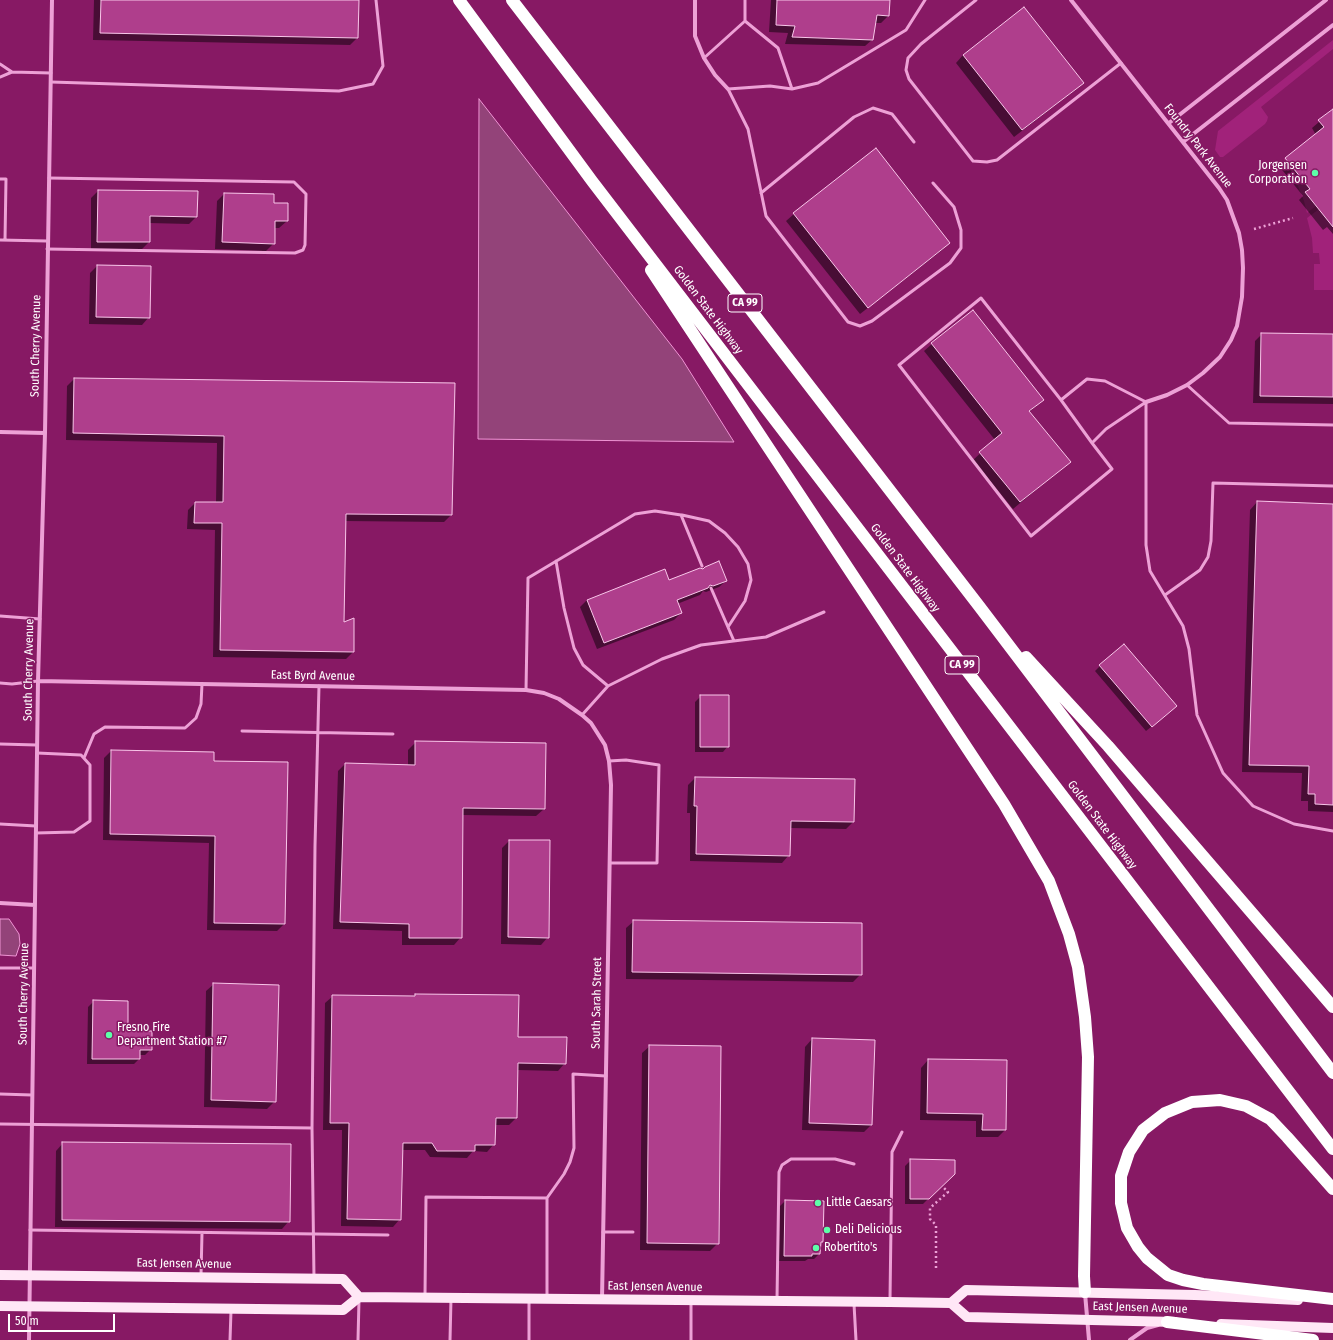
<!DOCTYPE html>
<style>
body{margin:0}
#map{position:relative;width:1333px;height:1340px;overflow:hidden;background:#871964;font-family:"Fira Sans Condensed",sans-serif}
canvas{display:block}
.scale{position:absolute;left:8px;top:1314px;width:107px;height:18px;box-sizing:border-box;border:2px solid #fff;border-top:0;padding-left:5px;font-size:12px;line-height:14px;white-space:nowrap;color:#fff;-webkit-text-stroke:3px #871964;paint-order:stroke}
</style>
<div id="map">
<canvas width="1333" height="1340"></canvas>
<div class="scale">50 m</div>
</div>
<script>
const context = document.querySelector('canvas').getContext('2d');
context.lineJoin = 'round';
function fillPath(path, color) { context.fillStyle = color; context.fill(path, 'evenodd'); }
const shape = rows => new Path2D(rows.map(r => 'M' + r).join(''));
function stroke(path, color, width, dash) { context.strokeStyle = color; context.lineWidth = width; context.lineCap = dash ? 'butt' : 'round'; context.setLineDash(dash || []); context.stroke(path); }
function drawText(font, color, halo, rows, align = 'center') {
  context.font = font + ' "Fira Sans Condensed",sans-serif'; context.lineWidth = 3; context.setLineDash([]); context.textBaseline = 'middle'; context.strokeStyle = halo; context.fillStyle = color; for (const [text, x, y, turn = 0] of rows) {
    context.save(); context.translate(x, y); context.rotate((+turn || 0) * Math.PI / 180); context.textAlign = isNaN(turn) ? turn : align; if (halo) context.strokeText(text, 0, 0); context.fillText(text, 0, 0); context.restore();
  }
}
const green = shape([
 [1333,40,1333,49,1261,107,1268,117,1267,121,1265,124,1223,157,1220,157,1215,150,1218,131],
 [1285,158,1310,189,1306,192,1316,206,1307,213,1304,201,1295,179,1284,159],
 [1319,209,1333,222,1333,290,1314,290,1314,264,1320,264,1319,253,1313,253,1312,238,1307,218]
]);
const water = shape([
 [479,99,682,359,734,442,478,439,479,99],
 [0,919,9,919,19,934,20,944,16,956,0,955,0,919]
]);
const shadow = shape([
 [94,0,358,0,357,38,350,45,93,40],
 [771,0,889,0,888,16,881,23,875,23,873,39,865,46,785,44,788,33,769,32],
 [963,55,1082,83,1075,90,1014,137,956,63],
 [1333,110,1333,234,1327,227,1323,230,1299,200,1303,196,1279,166,1316,135,1312,128],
 [875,150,949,243,942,250,860,314,786,221,794,214],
 [98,191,196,217,189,224,149,223,149,242,142,249,91,249,91,198],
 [224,194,273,204,287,221,279,228,274,228,274,243,266,251,215,249,217,201],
 [97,266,149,317,142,325,89,324,90,273],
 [973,312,1043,400,1029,412,1069,462,1013,509,973,460,995,440,924,351,932,344],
 [1262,334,1333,335,1333,404,1253,403,1255,341],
 [74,379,454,384,451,515,444,522,344,521,343,624,353,652,346,659,213,657,215,530,187,529,188,510,195,503,216,503,217,443,66,440,67,386],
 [1257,502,1333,505,1333,812,1308,811,1308,801,1301,801,1302,773,1242,772,1250,510],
 [664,571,668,582,726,581,719,587,706,592,703,591,700,595,677,604,681,613,674,620,597,649,580,607,587,600],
 [1100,666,1171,711,1146,731,1095,671],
 [701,696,728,746,723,752,695,752,695,702],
 [416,742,544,809,536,816,462,815,461,937,454,945,402,945,402,931,333,929,338,771,345,764,408,765,408,750],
 [111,751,213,762,284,924,277,931,207,930,209,843,103,840,104,758],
 [695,778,853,822,846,829,790,828,789,855,782,863,690,861,690,813,687,813,688,785],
 [509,841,548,937,541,945,501,944,502,848],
 [634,921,861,974,853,982,626,979,626,928],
 [214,984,275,1101,267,1109,204,1107,206,991],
 [415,995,517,1038,565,1063,558,1071,517,1070,516,1118,509,1125,494,1125,494,1144,487,1152,473,1151,467,1158,430,1157,425,1150,402,1150,400,1219,393,1227,341,1226,342,1130,323,1130,325,1003,333,996,412,997],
 [93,1002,127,1032,151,1049,145,1055,139,1055,139,1059,134,1064,87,1064,88,1007],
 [812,1039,871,1125,864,1132,802,1130,805,1047],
 [650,1046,718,1243,710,1251,640,1250,642,1053],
 [928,1060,1005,1130,998,1137,976,1137,976,1121,920,1120,921,1068],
 [63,1143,289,1221,282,1229,55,1227,56,1151],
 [911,1160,954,1173,923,1204,905,1204,905,1166],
 [785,1201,822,1242,820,1245,819,1254,814,1259,808,1259,805,1261,779,1261,780,1206]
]);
const building = shape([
 [101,0,359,0,358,38,100,33,101,0],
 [777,0,890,0,889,16,877,15,873,40,792,37,795,26,776,25,777,0],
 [1024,7,1084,83,1022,130,963,55,1024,7],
 [1333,109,1333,227,1305,192,1310,189,1285,158,1324,127,1318,120,1333,109],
 [876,148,950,243,868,308,793,213,876,148],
 [98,190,198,191,197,217,150,216,150,242,97,242,98,190],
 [224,193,274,194,274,203,288,203,288,221,275,221,275,244,222,242,224,193],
 [97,265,151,266,150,318,96,317,97,265],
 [973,310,1044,400,1029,411,1071,462,1020,502,979,452,1002,433,931,343,973,310],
 [1261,333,1333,334,1333,397,1260,396,1261,333],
 [74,378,455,383,452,515,346,514,344,622,354,618,354,652,220,650,222,523,194,523,195,502,223,502,224,436,73,433,74,378],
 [1257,501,1333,504,1333,805,1315,804,1315,794,1308,794,1309,766,1249,765,1257,501],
 [719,561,727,581,713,586,710,585,708,588,677,600,682,613,604,643,587,600,665,569,669,580,700,568,703,569,705,567,719,561],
 [1124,644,1177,706,1152,727,1099,665,1124,644],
 [700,695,729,695,729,747,700,747,700,695],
 [415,741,546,743,545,809,463,808,462,938,409,938,409,924,340,922,345,763,415,765,415,741],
 [111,750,214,752,214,761,288,762,285,924,214,923,215,836,110,834,111,750],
 [695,777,855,779,854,822,791,821,790,856,696,854,697,806,694,806,695,777],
 [509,840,550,840,549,938,508,937,509,840],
 [633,920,862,923,862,975,632,972,633,920],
 [213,983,279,985,276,1102,211,1100,213,983],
 [415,994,519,995,518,1037,567,1037,566,1064,518,1063,517,1118,496,1118,495,1145,475,1145,475,1151,437,1151,432,1143,403,1143,401,1220,347,1219,349,1123,330,1123,332,995,415,996,415,994],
 [93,1000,128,1001,128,1031,152,1031,152,1050,140,1050,140,1059,92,1059,93,1000],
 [812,1038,875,1040,872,1125,809,1123,812,1038],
 [649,1045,721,1046,719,1244,647,1243,649,1045],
 [928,1059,1007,1060,1006,1130,982,1130,983,1114,927,1113,928,1059],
 [62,1142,291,1144,290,1222,62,1220,62,1142],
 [910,1159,955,1160,955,1174,929,1199,910,1199,910,1159],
 [785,1200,824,1201,823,1242,821,1242,820,1254,812,1254,812,1256,784,1256,785,1200]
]);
const path = shape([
 [1254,229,1293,218],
 [936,1268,936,1225,930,1219,930,1208,948,1192,942,1186]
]);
const lane = shape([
 [745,0,745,21,778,48,792,89,818,83,906,30,925,0],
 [976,0,921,44,908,58,906,70,909,79,973,161,987,162,997,160,1121,63],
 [704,58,745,21],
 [0,64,12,72],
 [0,77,12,72,51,73],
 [51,82,339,91,373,84,383,66,376,0],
 [792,89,770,86,728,89,748,129,766,216,848,322,860,326,872,321,950,263,961,248,961,230,954,207,933,183],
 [0,179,6,179,5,240],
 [761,193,854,117,873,108,892,114,914,142],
 [0,240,47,241],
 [47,249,295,253,303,250,305,245,306,194,294,182,49,178],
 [1187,385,1229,423,1333,425],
 [1061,400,1087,379,1105,381,1146,402],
 [1146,402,1146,545,1150,571,1183,626,1189,649,1197,715,1223,773,1253,806,1294,824,1333,831],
 [1092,443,1061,400,981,298,899,365,1031,536,1112,469,1092,443,1106,429,1146,402],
 [682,515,709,521,725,533,738,547,748,564,751,580,745,601,728,627],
 [556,561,564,608,574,648,583,665,608,686],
 [711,588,734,641],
 [1165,595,1200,570,1208,557,1211,541,1213,483,1333,486],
 [0,616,40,619],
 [0,683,12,684,38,681],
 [526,690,528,578,635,514,655,511,681,515,702,566],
 [582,715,608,686,662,659,701,645,766,637,824,612],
 [242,731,393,734],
 [0,744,37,745],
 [84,758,94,734,105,727,185,728,196,718,201,704,202,684],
 [609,761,626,760,659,765,657,863,610,863],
 [0,824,36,826],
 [36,833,74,832,90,821,90,765,81,755,37,753],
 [0,968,34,968],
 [0,1094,32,1095],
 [0,1124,312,1128,315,846,319,686],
 [312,1128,314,1278],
 [547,1198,564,1174,570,1162,574,1148,573,1074,606,1076],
 [30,1230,388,1235],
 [603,1232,633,1232],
 [201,1275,202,1233],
 [425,1295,426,1197,547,1198,547,1297],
 [777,1299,779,1172,782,1165,791,1159,835,1159,854,1164],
 [890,1299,892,1152,902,1132],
 [854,1304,856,1340],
 [230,1340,231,1311],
 [358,1340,359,1300],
 [450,1340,451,1299],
 [529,1340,529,1300],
 [691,1340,691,1302]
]);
const street = shape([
 [695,0,695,36,704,58,715,75,728,89],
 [1071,0,1219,188,1227,200,1239,233,1242,250,1243,268,1242,297,1237,326,1231,340,1220,357,1203,373,1187,385,1167,395,1146,402],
 [1169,123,1326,0],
 [1183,142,1333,25],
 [0,432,45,433],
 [38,681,526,690,544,693,559,699,582,715,591,723,605,745,609,761,611,785,602,1299],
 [0,903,35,905],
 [1085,1293,1089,1340],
 [29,1340,38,681,45,433,52,0],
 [1130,1340,1147,1328,1158,1325]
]);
const primary = shape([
 [0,1275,343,1279,359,1297],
 [951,1303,966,1290,1195,1295,1298,1300],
 [0,1306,343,1310,359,1297,890,1302,951,1303,967,1317,1175,1322],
 [1221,1324,1333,1328]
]);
const highway = shape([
 [459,0,592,181,1333,1149],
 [512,0,979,606,1333,1073],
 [651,270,1004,804,1049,881,1069,934,1078,967,1085,1017,1088,1057,1084,1276,1085,1292],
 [1026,657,1108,746,1333,1007],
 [1333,1189,1287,1137,1270,1119,1246,1106,1220,1100,1192,1102,1165,1113,1143,1130,1129,1152,1121,1176,1121,1203,1127,1228,1138,1247,1147,1258,1168,1275,1183,1280,1203,1284,1333,1299],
 [1167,1322,1313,1340]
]);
const markers = [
 [1315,173,4,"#5dffa9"],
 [109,1035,4,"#5dffa9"],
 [818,1203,4,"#5dffa9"],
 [827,1230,4,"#5dffa9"],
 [816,1248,4,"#5dffa9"]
];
const shields = [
 [745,303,34],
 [962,665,34]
];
const shieldNames = [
 ["CA 99",745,303],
 ["CA 99",962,665]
];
const streetNames = [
 ["Foundry Park Avenue",1198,146,52],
 ["Golden State Highway",708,310,53],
 ["South Cherry Avenue",36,346,-89],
 ["Golden State Highway",905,568,53],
 ["South Cherry Avenue",29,670,-89],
 ["East Byrd Avenue",313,676,1],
 ["Golden State Highway",1102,825,53],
 ["South Cherry Avenue",24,994,-89],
 ["South Sarah Street",597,1003,-89],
 ["East Jensen Avenue",184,1264,1],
 ["East Jensen Avenue",655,1287,1],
 ["East Jensen Avenue",1140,1308,2]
];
const poiNames = [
 ["Jorgensen",1307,166,"right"],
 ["Corporation",1307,180,"right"],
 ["Fresno Fire",117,1028],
 ["Department Station #7",117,1042],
 ["Little Caesars",826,1203],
 ["Deli Delicious",835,1230],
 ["Robertito's",824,1248]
];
fillPath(green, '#a1227a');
fillPath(water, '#934379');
stroke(water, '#ef94d4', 1);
fillPath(shadow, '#0007');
fillPath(building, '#af3e8c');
stroke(building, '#f9c7ea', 1);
stroke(path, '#eda1d6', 2.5, [2, 3]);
stroke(lane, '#eda1d6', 3);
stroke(street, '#eda1d6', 4);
stroke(primary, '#ffe7f6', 10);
stroke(highway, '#fff', 12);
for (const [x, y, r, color] of markers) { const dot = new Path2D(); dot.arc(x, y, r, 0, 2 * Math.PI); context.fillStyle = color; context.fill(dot); stroke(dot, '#871964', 1.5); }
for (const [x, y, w] of shields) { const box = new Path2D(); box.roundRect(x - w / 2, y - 9, w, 18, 3); context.fillStyle = '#871964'; context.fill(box); stroke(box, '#fff', 1); }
drawText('bold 11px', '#fff', null, shieldNames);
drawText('12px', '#fff', '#871964', streetNames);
drawText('12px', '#fff', '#871964', poiNames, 'left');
</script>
